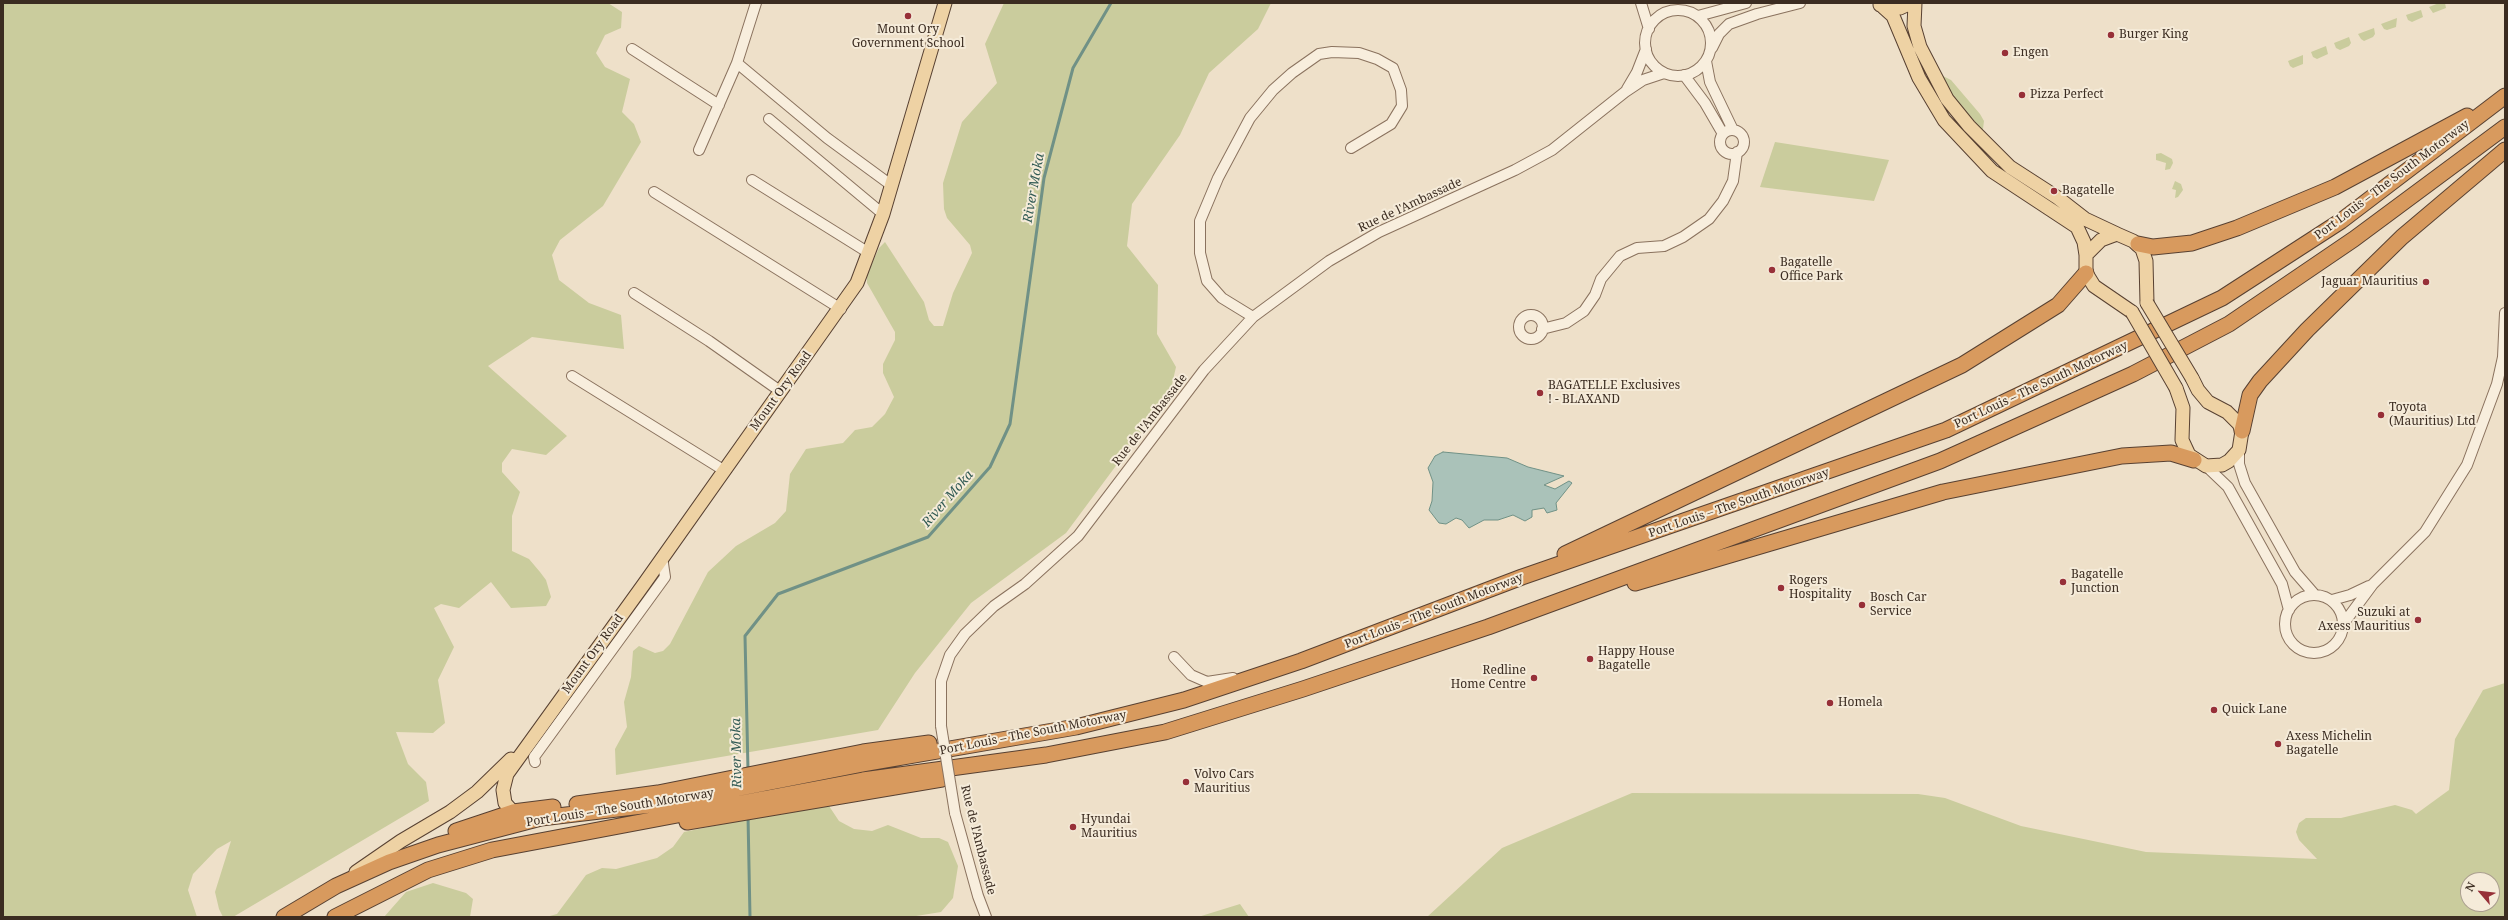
<!DOCTYPE html>
<meta charset="utf-8">
<style>
body{margin:0}
#map{position:relative;width:2508px;height:920px;overflow:hidden;background:#eee0c9;font-family:"Noto Serif",serif}
canvas{display:block}
.frame{position:absolute;inset:0;border:4px solid #3b2c21;pointer-events:none}
.north{position:absolute;left:2460px;top:872px;width:40px;height:40px;box-sizing:border-box;background:#f5ebd9;border:1px solid #ab9f8f;border-radius:50%;rotate:298deg;font-size:11px;font-weight:700;line-height:16px;text-align:center;color:#3b2c21}
.north::after{content:'';display:block;margin:auto;width:14px;height:18px;background:#973038;clip-path:polygon(50% 0,100% 100%,50% 72%,0 100%)}
</style>
<div id="map">
<canvas width="2508" height="920"></canvas>
<div class="frame"></div>
<div class="north">N</div>
</div>
<script>
const context = document.querySelector('canvas').getContext('2d');
context.lineJoin = 'round';
function fillPath(path, color) { context.fillStyle = color; context.fill(path, 'evenodd'); }
const shape = rows => new Path2D(rows.map(r => 'M' + r).join(''));
function stroke(path, color, width, dash) { context.strokeStyle = color; context.lineWidth = width; context.lineCap = dash ? 'butt' : 'round'; context.setLineDash(dash || []); context.stroke(path); }
function drawText(font, color, halo, rows, align = 'center') {
  context.font = font + ' "Noto Serif",serif'; context.lineWidth = 4; context.setLineDash([]); context.textBaseline = 'middle'; context.strokeStyle = halo; context.fillStyle = color; for (const [text, x, y, turn = 0] of rows) {
    context.save(); context.translate(x, y); context.rotate((+turn || 0) * Math.PI / 180); context.textAlign = isNaN(turn) ? turn : align; if (halo) context.strokeText(text, 0, 0); context.fillText(text, 0, 0); context.restore();
  }
}
const green = shape([
 [3,3,608,3,622,12,621,28,605,35,596,53,605,67,630,79,622,112,634,124,641,142,603,206,560,240,552,255,559,280,589,303,621,315,624,349,532,337,488,366,567,436,546,455,512,449,502,463,502,472,520,492,512,516,512,551,529,559,540,572,546,580,551,597,546,606,511,608,491,582,459,608,441,604,434,608,454,647,438,680,445,723,433,733,396,732,408,764,426,782,429,801,233,917,223,917,219,909,215,892,231,841,217,849,193,874,188,890,197,917,3,917],
 [1004,3,1271,3,1258,29,1209,73,1180,135,1132,204,1127,246,1158,285,1157,334,1176,367,1170,393,1066,533,971,603,915,673,878,730,616,775,615,749,627,727,624,702,631,677,633,651,639,646,655,653,663,651,670,644,708,572,736,546,775,523,786,511,790,474,806,449,843,443,855,430,872,427,885,414,894,397,883,373,883,364,895,340,895,332,867,283,867,274,879,248,885,242,924,302,929,320,934,326,943,326,953,293,972,253,970,245,947,218,944,209,943,183,962,122,997,83,985,44],
 [2439,3,2445,3,2446,8,2433,13,2429,7],
 [2421,10,2423,17,2412,22,2408,20,2406,15],
 [2397,18,2396,27,2387,30,2384,29,2381,24],
 [2374,28,2375,34,2373,37,2364,41,2361,39,2358,34],
 [2349,37,2351,43,2349,46,2340,50,2336,48,2334,43],
 [2326,46,2328,54,2317,59,2313,57,2311,52],
 [2303,55,2303,64,2293,68,2290,66,2288,61],
 [1937,73,1951,80,1980,114,1984,121,1983,129,1979,129,1954,99],
 [1775,142,1889,160,1874,201,1760,187],
 [2161,153,2172,159,2173,163,2170,169,2165,170,2166,163,2156,160,2156,154],
 [2175,181,2181,184,2183,190,2178,197,2175,198,2176,190,2172,189],
 [2505,683,2505,917,1427,917,1502,848,1632,793,1918,794,1945,798,2021,826,2146,852,2317,859,2299,840,2296,832,2299,823,2306,818,2341,818,2395,805,2412,810,2416,814,2449,790,2455,739,2483,690],
 [2468,880,2492,880,2492,904,2468,904],
 [827,803,839,821,854,829,872,831,888,825,921,838,939,838,948,842,958,866,953,898,941,912,910,917,546,917,557,914,586,875,602,868,616,869,657,858,673,847,684,832],
 [433,883,466,893,473,899,470,917,384,917,406,892],
 [1240,904,1249,917,1198,917]
]);
const water = shape([
 [1443,452,1507,458,1528,467,1564,476,1544,485,1555,489,1569,481,1572,483,1556,503,1557,510,1547,513,1544,508,1532,510,1532,517,1525,521,1513,515,1498,520,1484,520,1469,528,1462,520,1456,518,1446,524,1439,523,1429,510,1432,501,1433,482,1428,468,1435,456,1443,452]
]);
const stream = shape([
 [748,770,745,636,778,594,928,537,990,467,1010,424,1044,178,1073,68,1111,3],
 [748,816,750,917]
]);
const minor = shape([
 [1641,3,1649,29],
 '1645 43a33 33 0 1 1 66 0a33 33 0 1 1-66 0Z',
 [1698,16,1746,3],
 [1712,48,1719,34,1729,24,1757,14,1800,3],
 [632,49,719,105],
 [1706,61,1710,82,1733,130],
 [737,63,827,138,891,185],
 [1684,75,1705,103,1723,134],
 [1627,89,1637,72,1646,49],
 [769,119,883,214],
 '1720 142a12 12 0 1 1 24 0a12 12 0 1 1-24 0Z',
 [699,150,737,63,756,3],
 [752,180,869,253],
 [654,192,841,309],
 [634,293,709,341,780,391],
 '1519 327a12 12 0 1 1 24 0a12 12 0 1 1-24 0Z',
 [1253,317,1222,298,1207,281,1200,253,1200,221,1218,178,1250,118,1273,90,1292,73,1319,54,1332,52,1359,53,1377,59,1393,68,1401,90,1402,106,1391,124,1351,148],
 [1542,329,1566,323,1584,311,1595,295,1601,279,1620,256,1637,248,1664,246,1683,237,1709,219,1723,201,1733,181,1737,152],
 [572,376,725,471],
 [2239,450,2239,464,2245,483,2295,572,2315,595],
 [2206,466,2228,487,2282,584,2289,610],
 '2285 624a29 29 0 1 1 58 0a29 29 0 1 1-58 0Z',
 [2332,600,2350,595,2369,586],
 [2344,623,2373,584,2425,532,2467,465,2497,384,2503,357,2505,313],
 [1174,657,1191,675,1207,682,1233,678],
 [941,726,941,681,950,655,965,634,994,606,1025,584,1078,536,1204,370,1253,317,1329,261,1379,232,1515,170,1552,150,1625,92,1643,80,1664,73],
 [535,762,534,757,665,577,662,557],
 [955,813,978,896,986,917]
]);
const major = shape([
 [1915,3,1914,26,1920,47,1947,99,1969,126,2010,167,2058,198,2085,219,2117,234],
 [1880,5,1900,8,1911,3],
 [1883,7,1893,16,1919,78,1944,120,1992,171,2077,227,2084,242,2086,255],
 [2132,312,2094,286,2086,273,2086,255,2101,240,2117,234,2133,241,2142,249,2146,261,2147,303],
 [2176,388,2183,408,2182,440,2189,455,2206,466,2222,465,2229,461,2239,450,2242,431,2239,424,2227,412,2208,402,2198,390,2192,378],
 [513,812,505,803,503,790,507,774,644,584,857,283,883,214,945,3],
 [356,872,401,841,450,812,477,792,511,759]
]);
const highway = shape([
 [2138,244,2153,247,2192,243,2237,228,2335,187,2467,116],
 [2242,431,2250,395,2260,381,2307,330,2402,237,2505,150],
 [1565,554,1962,365,2058,305,2086,273],
 [1635,583,1943,492,2122,456,2171,453,2194,460],
 [577,804,658,793,863,752,929,743],
 [687,822,942,779],
 [456,831,513,812,553,807],
 [284,917,336,886,389,862,438,845,541,818,659,804,863,764,1076,727,1184,700,1301,661,1522,577,1946,430,2222,298,2341,221,2505,96],
 [335,917,428,870,492,850,863,780,1046,755,1165,732,1303,689,1488,627,1940,461,2133,374,2229,324,2354,239,2505,127]
]);
const minorBridge = shape([
 [941,726,955,813]
]);
const majorBridge = shape([
 [2147,303,2192,378],
 [2132,312,2176,388]
]);
const markers = [
 [908,16,4,"#973038"],
 [2111,35,4,"#973038"],
 [2005,53,4,"#973038"],
 [2022,95,4,"#973038"],
 [2054,191,4,"#973038"],
 [1772,270,4,"#973038"],
 [2426,282,4,"#973038"],
 [1540,393,4,"#973038"],
 [2381,415,4,"#973038"],
 [2063,582,4,"#973038"],
 [1781,588,4,"#973038"],
 [1862,605,4,"#973038"],
 [2418,620,4,"#973038"],
 [1590,659,4,"#973038"],
 [1534,678,4,"#973038"],
 [1830,703,4,"#973038"],
 [2214,710,4,"#973038"],
 [2278,744,4,"#973038"],
 [1186,782,4,"#973038"],
 [1073,827,4,"#973038"]
];
const poiNames = [
 ["Mount Ory",908,30,"center"],
 ["Government School",908,44,"center"],
 ["Burger King",2119,35],
 ["Engen",2013,53],
 ["Pizza Perfect",2030,95],
 ["Bagatelle",2062,191],
 ["Bagatelle",1780,263],
 ["Office Park",1780,277],
 ["Jaguar Mauritius",2418,282,"right"],
 ["BAGATELLE Exclusives",1548,386],
 ["! - BLAXAND",1548,400],
 ["Toyota",2389,408],
 ["(Mauritius) Ltd",2389,422],
 ["Bagatelle",2071,575],
 ["Junction",2071,589],
 ["Rogers",1789,581],
 ["Hospitality",1789,595],
 ["Bosch Car",1870,598],
 ["Service",1870,612],
 ["Suzuki at",2410,613,"right"],
 ["Axess Mauritius",2410,627,"right"],
 ["Happy House",1598,652],
 ["Bagatelle",1598,666],
 ["Redline",1526,671,"right"],
 ["Home Centre",1526,685,"right"],
 ["Homela",1838,703],
 ["Quick Lane",2222,710],
 ["Axess Michelin",2286,737],
 ["Bagatelle",2286,751],
 ["Volvo Cars",1194,775],
 ["Mauritius",1194,789],
 ["Hyundai",1081,820],
 ["Mauritius",1081,834]
];
const streetNames = [
 ["Port Louis – The South Motorway",2392,180,-37],
 ["Rue de l'Ambassade",1410,205,-25],
 ["Port Louis – The South Motorway",2041,385,-25],
 ["Mount Ory Road",781,391,-54],
 ["Rue de l'Ambassade",1150,420,-52],
 ["Port Louis – The South Motorway",1739,503,-19],
 ["Port Louis – The South Motorway",1434,611,-21],
 ["Mount Ory Road",593,654,-54],
 ["Port Louis – The South Motorway",1033,733,-11],
 ["Port Louis – The South Motorway",620,808,-9],
 ["Rue de l'Ambassade",978,840,76]
];
const waterNames = [
 ["River Moka",1034,188,-80],
 ["River Moka",948,499,-49],
 ["River Moka",737,753,-91]
];
fillPath(green, '#cacc9d');
fillPath(water, '#aac2b9');
stroke(water, '#709186', 1);
stroke(stream, '#709186', 3);
stroke(minor, '#8a725e', 12);
stroke(major, '#584132', 15);
stroke(highway, '#584132', 17);
stroke(minor, '#f8eedd', 10);
stroke(major, '#eed2a4', 13);
stroke(highway, '#d89a5e', 15);
stroke(minorBridge, '#8a725e', 12, []);
stroke(majorBridge, '#584132', 15, []);
stroke(minorBridge, '#f8eedd', 10);
stroke(majorBridge, '#eed2a4', 13);
for (const [x, y, r, color] of markers) { const dot = new Path2D(); dot.arc(x, y, r, 0, 2 * Math.PI); context.fillStyle = color; context.fill(dot); stroke(dot, '#f5ebd9', 1.5); }
drawText('12px', '#3b2c21', '#f5ebd9', poiNames, 'left');
drawText('12px', '#3b2c21', '#f5ebd9', streetNames);
drawText('italic 13px', '#315a54', '#f5ebd9', waterNames);
</script>
